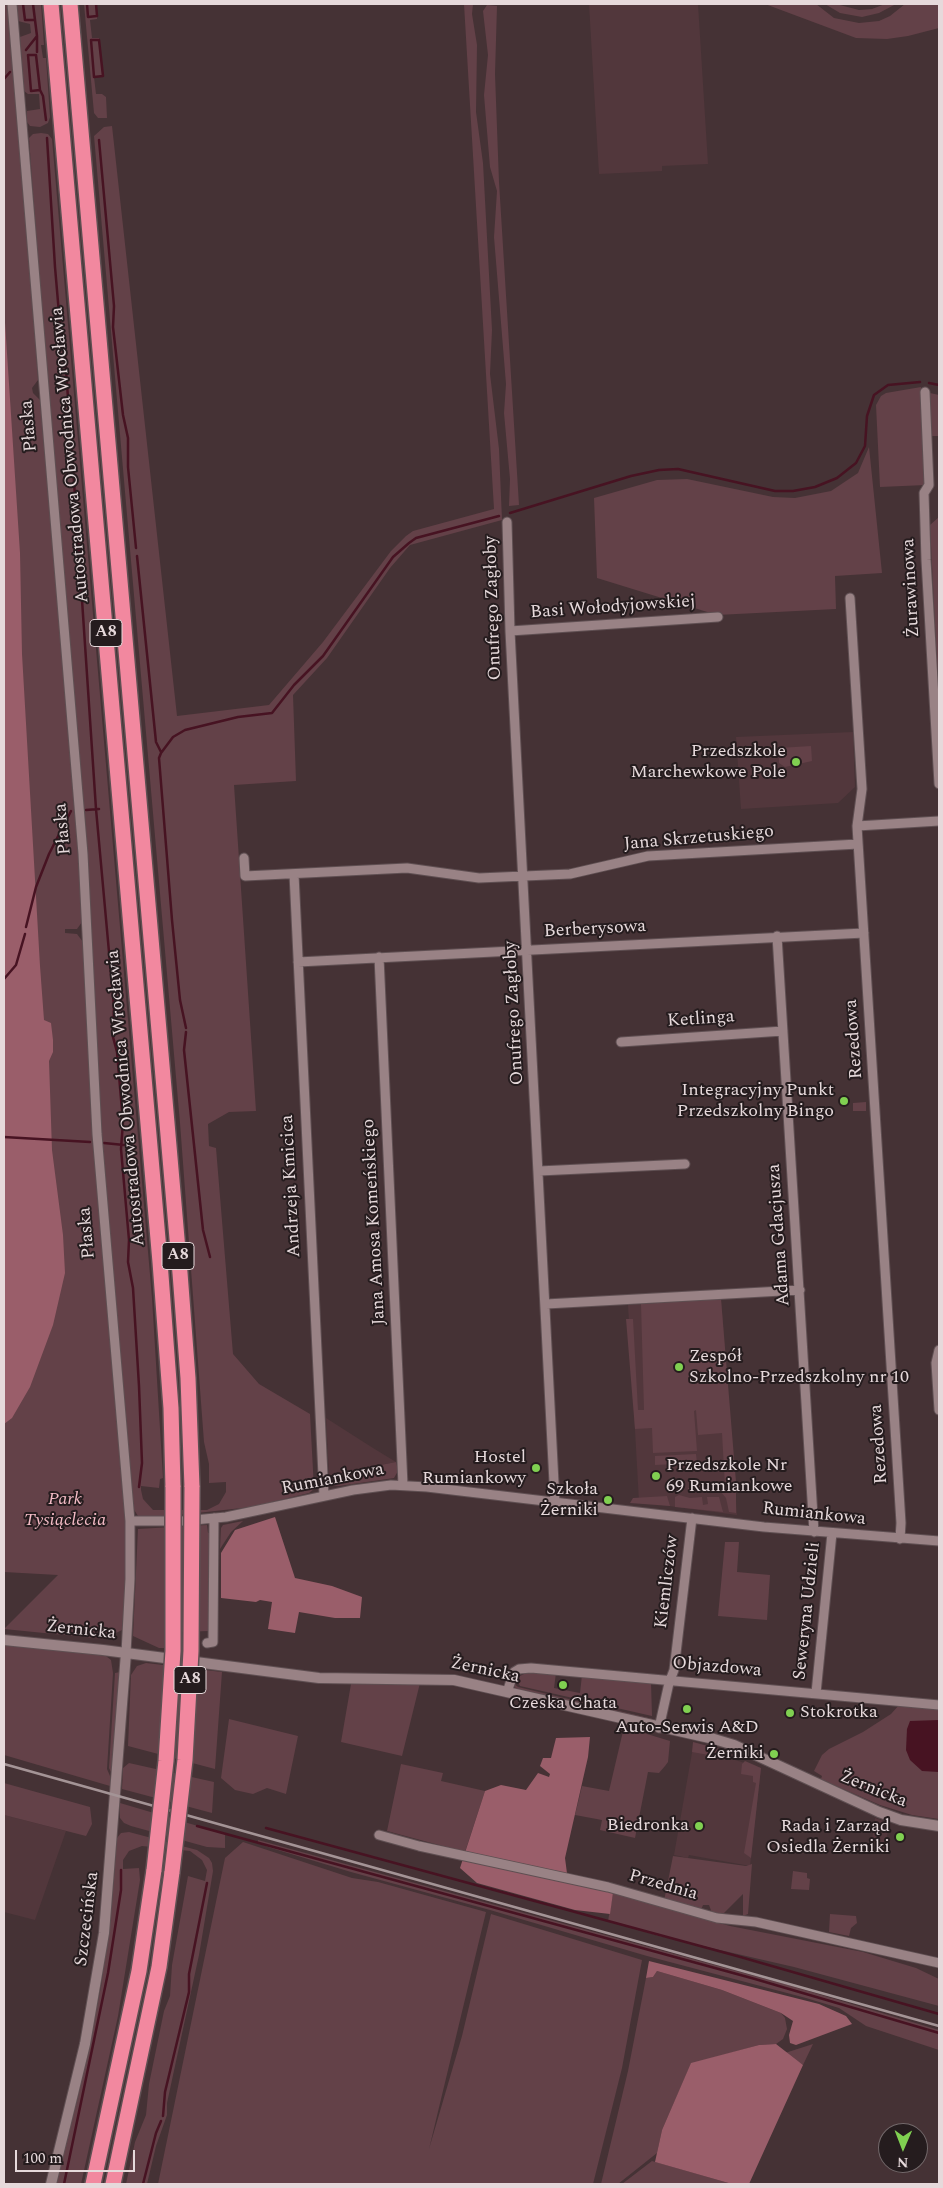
<!DOCTYPE html>
<meta charset="utf-8">
<style>
body{margin:0}
#map{position:relative;width:943px;height:2188px;overflow:hidden;background:#453235;font-family:Spectral,serif}
canvas{display:block}
.frame{position:absolute;inset:0;border:5px solid #e6d9db;pointer-events:none}
.north{position:absolute;left:878px;top:2123px;width:50px;height:50px;box-sizing:border-box;background:#251c1e;border:1px solid #72686a;border-radius:50%;rotate:181deg;font-size:14px;font-weight:700;line-height:20px;text-align:center;color:#e6d9db}
.north::after{content:'';display:block;margin:auto;width:18px;height:22px;background:#80d051;clip-path:polygon(50% 0,100% 100%,50% 72%,0 100%)}
.scale{position:absolute;left:15px;top:2150px;width:120px;height:22px;box-sizing:border-box;border:2px solid #e6d9db;border-top:0;padding-left:6px;font-size:15px;line-height:18px;white-space:nowrap;color:#e6d9db;-webkit-text-stroke:4px #251c1e;paint-order:stroke}
</style>
<div id="map">
<canvas width="943" height="2188"></canvas>
<div class="frame"></div>
<div class="north">N</div>
<div class="scale">100 m</div>
</div>
<script>
const context = document.querySelector('canvas').getContext('2d');
context.lineJoin = 'round';
function fillPath(path, color) { context.fillStyle = color; context.fill(path, 'evenodd'); }
const shape = rows => new Path2D(rows.map(r => 'M' + r).join(''));
function stroke(path, color, width, dash) { context.strokeStyle = color; context.lineWidth = width; context.lineCap = dash ? 'butt' : 'round'; context.setLineDash(dash || []); context.stroke(path); }
function drawText(font, color, halo, rows, align = 'center') {
  context.font = font + ' Spectral,serif'; context.lineWidth = 4; context.setLineDash([]); context.textBaseline = 'middle'; context.strokeStyle = halo; context.fillStyle = color; for (const [text, x, y, turn = 0] of rows) {
    context.save(); context.translate(x, y); context.rotate((+turn || 0) * Math.PI / 180); context.textAlign = isNaN(turn) ? turn : align; if (halo) context.strokeText(text, 0, 0); context.fillText(text, 0, 0); context.restore();
  }
}
const built = shape([
 [589,4,698,4,708,164,662,166,662,171,599,174],
 [853,732,855,787,838,803,741,809,736,737],
 [721,1299,737,1515,639,1502,628,1305],
 [326,1418,373,1448,396,1462,329,1475],
 [693,1747,761,1768,750,1866,689,1855,688,1858,674,1855],
 [4,1815,66,1831,35,1920,4,1912],
 [875,1818,889,1823,885,1849,871,1847]
]);
const green = shape([
 [4,4,7,4,9,22,25,194,38,380,32,388,33,393,40,400,78,842,82,922,77,929,65,929,65,933,77,934,83,942,100,1226,125,1499,127,1573,122,1630,104,1639,4,1629,58,1575,4,1572],
 [16,4,41,4,44,45,41,45,43,58,46,58,50,117,48,123,40,127,30,126,27,122,27,111,40,109,39,94,28,94,24,91,20,37,31,33,30,24,18,21],
 [84,4,97,4,97,19,90,20,92,38,99,38,99,40,103,76,94,77,96,94,102,94,106,97,107,118,98,118,94,113],
 [464,4,473,4,472,14,477,45,476,112,483,163,492,330,490,374,499,449,502,520,410,545,390,568,327,658,293,695,296,781,234,785,256,1111,229,1112,208,1124,209,1146,216,1148,233,1354,259,1384,310,1414,314,1489,309,1493,251,1507,161,1517,138,1516,133,1508,112,1274,29,138,33,134,41,133,48,134,52,139,152,1298,163,1478,160,1479,159,1488,141,1486,141,1490,143,1499,153,1510,207,1510,219,1504,226,1492,226,1482,209,1483,209,1464,204,1442,180,1123,94,136,104,127,112,126,177,716,269,705,323,642,391,551,406,536,413,531,494,509],
 [765,4,816,4,834,18,859,23,879,21,890,16,905,4,939,4,939,28,908,36,887,39,856,38],
 [825,4,836,4,859,10,872,9,885,4,896,4,879,13,862,17,840,13],
 [487,5,497,6,495,74,499,182,519,505,509,506,510,479,504,413,506,384,494,237,497,191,490,167,484,95,488,55,483,11],
 [921,387,926,485,880,487,876,405,881,396,886,393],
 [930,393,939,395,939,436,930,436],
 [869,447,882,573,835,576,836,609,717,615,597,578,594,498,657,480,687,479,773,497,795,498,831,491,858,473],
 [939,517,939,705,930,525],
 [811,746,812,761,785,767,779,763,779,748],
 [866,1102,866,1111,853,1111,853,1103],
 [721,1299,736,1482,736,1513,729,1512,726,1498,721,1492,714,1490,714,1487,725,1486,722,1433,698,1435,696,1410,694,1411,697,1451,653,1453,652,1428,635,1429,626,1319,633,1319,638,1410,644,1410,641,1304],
 [696,1454,697,1463,655,1465,655,1456],
 [396,1462,398,1471,394,1478,339,1486,330,1485,328,1481,329,1475],
 [712,1487,713,1491,688,1491,688,1488],
 [679,1495,690,1498,702,1497,703,1505,708,1504,707,1497,719,1497,723,1512,675,1507,675,1497],
 [667,1496,670,1506,630,1503,633,1498],
 [243,1521,231,1532,220,1549,221,1528,223,1525],
 [207,1525,208,1533,211,1533,209,1631,182,1632,182,1648,159,1648,133,1636,138,1529],
 [725,1542,739,1542,737,1572,770,1575,767,1620,718,1616],
 [4,1644,102,1653,111,1660,113,1673,107,1769,110,1776,110,1786,4,1755],
 [146,1663,222,1672,215,1769,128,1746,131,1675,137,1666],
 [120,1672,112,1774,109,1768,115,1673],
 [526,1673,556,1673,554,1688,580,1693,582,1675,651,1682,652,1716,520,1686,516,1678],
 [420,1683,402,1756,341,1742,351,1684],
 [513,1683,518,1687,657,1720,654,1722,516,1689],
 [900,1704,939,1709,939,1819,912,1815,880,1805,825,1781,821,1779,822,1776,814,1771,822,1755,829,1749,863,1732,891,1714],
 [229,1719,298,1736,286,1794,267,1788,253,1794,235,1790,221,1778],
 [624,1727,670,1741,668,1762,665,1766,659,1773,648,1772,635,1838,600,1830,602,1820,575,1815,582,1786,609,1791],
 [693,1742,723,1750,731,1754,731,1759,692,1752],
 [745,1761,761,1768,751,1858,744,1853,756,1783,753,1782,753,1776,741,1774,742,1764],
 [129,1763,214,1782,212,1813,122,1789,123,1768],
 [401,1764,443,1773,441,1781,485,1791,465,1852,387,1831],
 [4,1783,90,1807,92,1824,86,1836,4,1815],
 [120,1803,225,1834,225,1848,207,1847,131,1826,124,1823,120,1818],
 [129,1832,197,1850,209,1858,212,1863,213,1871,199,1955,167,2103,167,2115,156,2146,147,2184,126,2184,135,2142,146,2115,149,2084,164,2011,170,1996,172,1965,188,1876,205,1881,207,1870,202,1860,190,1851,142,1846,129,1851,123,1860,123,1869,139,1868,140,1880,118,2016,81,2184,56,2184,79,2093,101,1987,112,1903,117,1838,121,1833],
 [258,1840,788,1985,939,2030,939,2050,866,2026,839,2008,806,1998,647,1956,490,1910,351,1872,268,1847,258,1843],
 [243,1842,352,1878,378,1882,486,1912,429,2149,462,2036,491,1914,642,1960,622,2068,593,2184,158,2184,225,1858],
 [673,1856,746,1866,752,1864,748,1914,743,1916,743,1894,723,1914,712,1913,709,1905,703,1905,701,1910,664,1901],
 [793,1871,807,1873,807,1878,810,1879,809,1890,791,1889],
 [613,1893,730,1926,863,1952,916,1968,939,1979,939,2006,794,1967,659,1936,608,1921],
 [830,1914,856,1916,857,1923,851,1928,849,1936,829,1932],
 [657,1971,722,1990,781,2013,785,2018,787,2029,783,2039,776,2044,759,2045,691,2064,662,2130,657,2153,618,2184,601,2184,628,2071,646,1978,653,1977],
 [813,2044,803,2065,785,2053],
 [652,2161,732,2184,622,2184]
]);
const forest = shape([
 [4,307,20,553,22,654,40,966,44,1020,51,1023,53,1040,53,1052,49,1061,52,1150,63,1235,65,1273,53,1325,30,1387,12,1418,4,1424],
 [275,1517,295,1578,332,1586,362,1597,360,1618,335,1618,299,1612,295,1633,268,1629,272,1602,260,1600,256,1602,221,1598,221,1553,235,1530],
 [590,1737,588,1757,565,1858,568,1881,613,1893,610,1914,575,1910,477,1883,460,1868,485,1791,501,1785,526,1790,538,1773,549,1777,550,1774,540,1766,543,1758,551,1758,556,1738],
 [649,1961,819,2004,846,2016,852,2024,796,2045,790,2043,789,2035,793,2021,781,2013,722,1990,657,1971,653,1977,646,1978],
 [776,2044,803,2065,749,2184,732,2184,655,2162,662,2130,691,2063,759,2045]
]);
const water = shape([
 [939,1720,939,1772,922,1771,910,1760,906,1750,907,1729,910,1721]
]);
const stream = shape([
 [23,4,25,20,34,20],
 [33,4,37,36],
 [87,4,88,17,97,16,96,4],
 [91,40,99,40,103,76,94,77,91,40],
 [26,50,37,36,37,52],
 [28,55,36,55,40,90,31,91,28,55],
 [4,79,10,72],
 [40,90,43,96,46,120],
 [47,138,55,267,61,337,65,356,75,496,73,522,78,540,96,809,114,1007,113,1037,117,1052,123,1122,121,1149,129,1240,128,1262,133,1288,139,1386,142,1463,139,1487],
 [99,140,114,306,113,327,123,415,128,438,128,467,136,548],
 [929,383,939,385],
 [510,513,631,476,659,470,678,469,775,491,793,491,815,487,837,478,856,463,865,446,867,416,874,395,888,385,920,382],
 [137,556,156,742,161,752],
 [86,810,99,809],
 [26,927,36,887,49,854,71,811],
 [4,979,16,965,25,934],
 [186,1028,180,1000,172,920,159,758,161,753,173,737,185,730,238,717,272,713,294,685,323,656,393,557,409,543,416,538,499,516],
 [186,1032,184,1050,203,1230,210,1257],
 [4,1137,90,1142],
 [104,1143,124,1145],
 [197,1826,755,1979,939,2033],
 [266,1828,737,1956,939,2014],
 [163,2116,165,2092,189,1992,189,1974,207,1883],
 [64,2184,108,1973,121,1890,121,1870],
 [143,2184,156,2133,161,2121]
]);
const minor = shape([
 [12,4,83,854,97,1134,130,1521,130,1579,126,1653],
 [925,392,929,485,924,493,926,560,939,784],
 [507,522,510,631,555,1502],
 [850,598,862,789,857,826,901,1523,900,1539],
 [510,631,718,617],
 [857,826,939,821],
 [244,858,245,876,407,868,479,878,570,874,648,856,858,844],
 [294,874,324,1496],
 [777,936,814,1532],
 [379,957,403,1485],
 [298,962,864,933],
 [621,1042,783,1031],
 [539,1171,685,1164],
 [546,1304,800,1290],
 [939,1350,936,1363,939,1410],
 [130,1521,183,1521,226,1517,353,1490,391,1485,427,1487,764,1527,939,1541],
 [207,1643,213,1642,214,1518],
 [507,1692,514,1672,519,1669,531,1668,939,1705],
 [816,1693,832,1533],
 [659,1728,669,1683,674,1670,692,1518],
 [379,1835,419,1846,608,1887,717,1918,756,1922,939,1963]
]);
const tertiary = shape([
 [4,1640,103,1650,319,1678,454,1680,714,1739,734,1745,879,1812,901,1820,939,1826],
 [51,2184,85,2044,104,1933,126,1653]
]);
const motorway = shape([
 [51,4,160,1262,171,1408,173,1487],
 [70,4,180,1273,188,1378,192,1487],
 [93,2184,139,1971,154,1870],
 [113,2184,159,1967,172,1872]
]);
const rail = shape([
 [4,1764,939,2026]
]);
const motorwayBridge = shape([
 [154,1870,166,1761,173,1651,173,1487],
 [172,1872,185,1760,191,1651,192,1487]
]);
const markers = [
 [796,762,5,"#80d051"],
 [844,1101,5,"#80d051"],
 [679,1367,5,"#80d051"],
 [536,1468,5,"#80d051"],
 [656,1476,5,"#80d051"],
 [608,1500,5,"#80d051"],
 [563,1685,5,"#80d051"],
 [687,1709,5,"#80d051"],
 [790,1713,5,"#80d051"],
 [774,1754,5,"#80d051"],
 [699,1826,5,"#80d051"],
 [900,1837,5,"#80d051"]
];
const shields = [
 [106,633,32],
 [178,1256,32],
 [190,1680,32]
];
const shieldNames = [
 ["A8",106,633],
 ["A8",178,1256],
 ["A8",190,1680]
];
const streetNames = [
 ["Płaska",30,426,-95],
 ["Autostradowa Obwodnica Wrocławia",71,455,-95],
 ["Żurawinowa",912,588,-93],
 ["Onufrego Zagłoby",494,608,-92],
 ["Basi Wołodyjowskiej",613,608,-4],
 ["Płaska",64,829,-95],
 ["Jana Skrzetuskiego",699,839,-5],
 ["Berberysowa",595,930,-3],
 ["Onufrego Zagłoby",515,1013,-93],
 ["Ketlinga",701,1020,-4],
 ["Rezedowa",855,1039,-94],
 ["Autostradowa Obwodnica Wrocławia",127,1098,-95],
 ["Andrzeja Kmicica",292,1186,-93],
 ["Jana Amosa Komeńskiego",375,1222,-93],
 ["Płaska",88,1233,-95],
 ["Adama Gdacjusza",780,1235,-94],
 ["Rezedowa",880,1444,-94],
 ["Rumiankowa",333,1480,-11],
 ["Rumiankowa",814,1515,6],
 ["Kiemliczów",668,1582,-83],
 ["Seweryna Udzieli",808,1611,-84],
 ["Żernicka",81,1631,6],
 ["Objazdowa",717,1668,5],
 ["Żernicka",485,1671,12],
 ["Żernicka",873,1790,22],
 ["Przednia",663,1886,16],
 ["Szczecińska",88,1919,-83]
];
const poiNames = [
 ["Przedszkole",786,752],
 ["Marchewkowe Pole",786,773],
 ["Integracyjny Punkt",834,1091],
 ["Przedszkolny Bingo",834,1112],
 ["Zespół",689,1357,"left"],
 ["Szkolno-Przedszkolny nr 10",689,1378,"left"],
 ["Hostel",526,1458],
 ["Rumiankowy",526,1479],
 ["Przedszkole Nr",666,1466,"left"],
 ["69 Rumiankowe",666,1487,"left"],
 ["Szkoła",598,1490],
 ["Żerniki",598,1511],
 ["Czeska Chata",563,1704,"center"],
 ["Stokrotka",800,1713,"left"],
 ["Auto-Serwis A&D",687,1728,"center"],
 ["Żerniki",764,1754],
 ["Biedronka",689,1826],
 ["Rada i Zarząd",890,1827],
 ["Osiedla Żerniki",890,1848]
];
const parkNames = [
 ["Park",65,1500],
 ["Tysiąclecia",65,1521]
];
fillPath(built, '#52373c');
fillPath(green, '#634148');
fillPath(forest, '#9a5e6a');
fillPath(water, '#471322');
stroke(stream, '#471322', 2.5);
stroke(minor, '#5f4f52', 11);
stroke(tertiary, '#5f4f52', 12);
stroke(motorway, '#5f4f52', 18);
stroke(minor, '#998285', 9);
stroke(tertiary, '#998285', 10);
stroke(motorway, '#f2889f', 15);
stroke(rail, '#a49496', 2.5);
stroke(motorwayBridge, '#5f4f52', 18, []);
stroke(motorwayBridge, '#f2889f', 15);
for (const [x, y, r, color] of markers) { const dot = new Path2D(); dot.arc(x, y, r, 0, 2 * Math.PI); context.fillStyle = color; context.fill(dot); stroke(dot, '#251c1e', 2); }
for (const [x, y, w] of shields) { const box = new Path2D(); box.roundRect(x - w / 2, y - 13.5, w, 27, 4); context.fillStyle = '#251c1e'; context.fill(box); stroke(box, '#e6d9db', 1); }
drawText('bold 16px', '#e6d9db', null, shieldNames);
drawText('18px', '#e6d9db', '#251c1e', streetNames);
drawText('18px', '#e6d9db', '#251c1e', poiNames, 'right');
drawText('italic 18px', '#f4bcc6', '#251c1e', parkNames);
</script>
